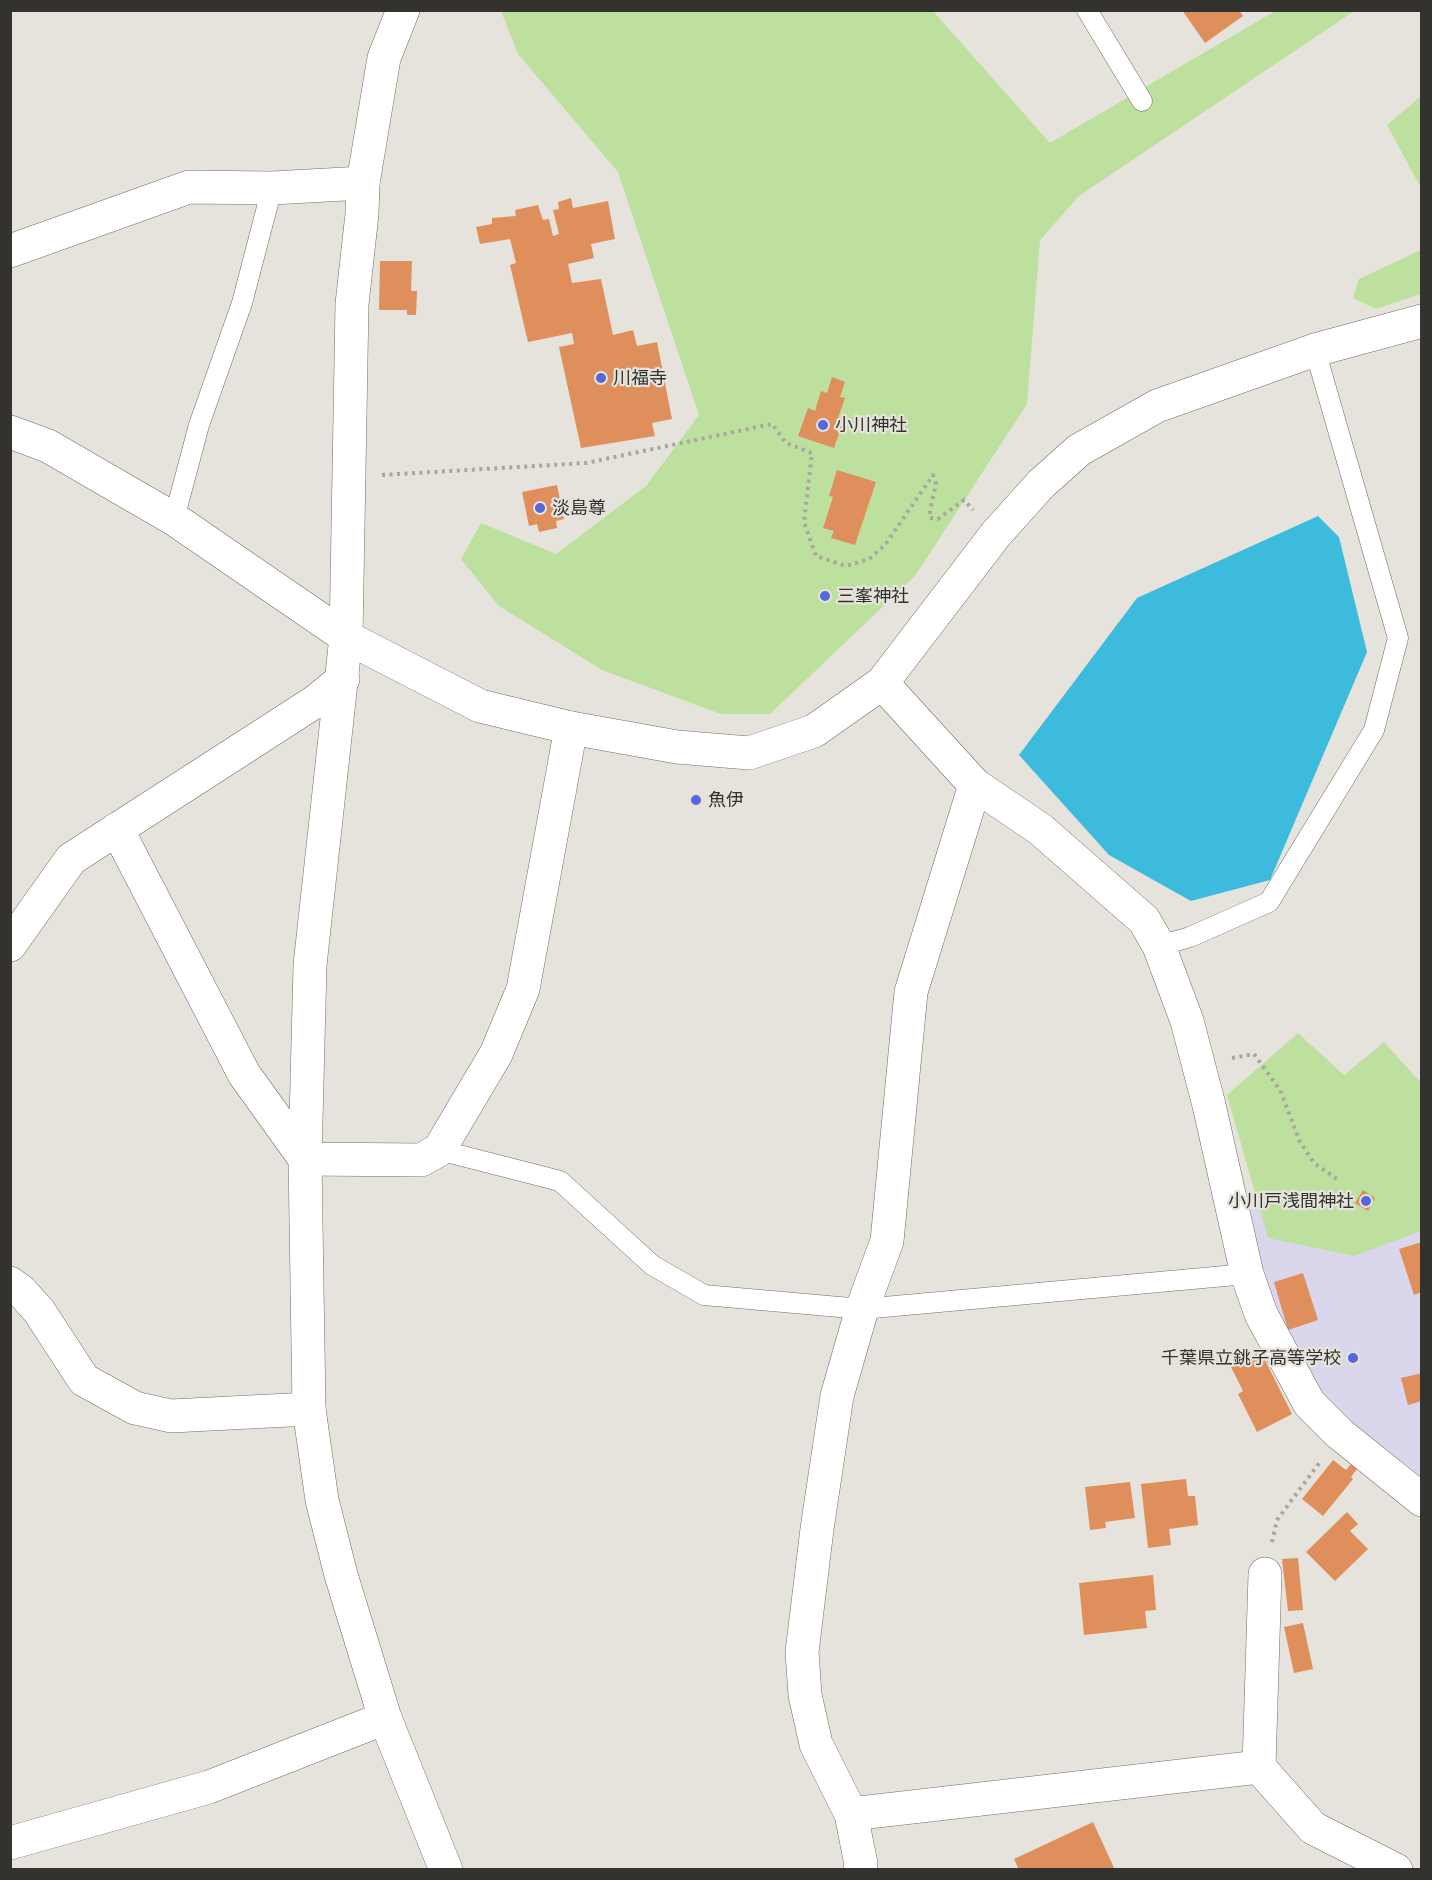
<!DOCTYPE html>
<meta charset="utf-8">
<style>
body{margin:0}
#map{position:relative;width:1432px;height:1880px;overflow:hidden;background:#e5e3db;font-family:Lato,sans-serif}
canvas{display:block}
.frame{position:absolute;inset:0;border:12px solid #33322f;pointer-events:none}
</style>
<div id="map">
<canvas width="1432" height="1880"></canvas>
<div class="frame"></div>
</div>
<script>
const context = document.querySelector('canvas').getContext('2d');
context.lineJoin = 'round';
function fillPath(path, color) { context.fillStyle = color; context.fill(path, 'evenodd'); }
const shape = rows => new Path2D(rows.map(r => 'M' + r).join(''));
function stroke(path, color, width, dash) { context.strokeStyle = color; context.lineWidth = width; context.lineCap = dash ? 'butt' : 'round'; context.setLineDash(dash || []); context.stroke(path); }
function drawText(font, color, halo, rows, align = 'center') {
  context.font = font + ' Lato,"Noto Sans JP",sans-serif'; context.lineWidth = 4.5; context.setLineDash([]); context.textBaseline = 'middle'; context.strokeStyle = halo; context.fillStyle = color; for (const [text, x, y, turn = 0] of rows) {
    context.save(); context.translate(x, y); context.rotate((+turn || 0) * Math.PI / 180); context.textAlign = isNaN(turn) ? turn : align; if (halo) context.strokeText(text, 0, 0); context.fillText(text, 0, 0); context.restore();
  }
}
const education = shape([
 [1421,1166,1421,1500,1309,1403,1232,1211,1347,1200]
]);
const green = shape([
 [501,11,933,11,1050,143,1275,11,1354,11,1079,196,1040,240,1027,404,915,576,770,714,721,714,602,670,499,606,461,559,481,523,556,554,646,486,699,415,618,172,518,54],
 [1421,96,1421,188,1387,125],
 [1421,250,1421,294,1376,309,1353,298,1359,279],
 [1298,1033,1344,1075,1384,1042,1421,1083,1421,1231,1354,1256,1268,1238,1227,1095]
]);
const water = shape([
 [1318,516,1339,537,1367,652,1270,880,1191,901,1109,855,1019,755,1137,598]
]);
const building = shape([
 [1182,10,1239,10,1243,16,1205,43],
 [571,198,573,208,608,201,615,239,591,244,594,258,568,264,572,283,601,279,613,335,633,330,637,346,657,342,672,419,652,423,655,436,581,448,559,347,574,344,572,333,528,342,510,265,516,263,510,239,480,244,476,227,492,224,492,218,516,216,515,210,538,205,543,220,549,219,553,236,559,234,553,210,559,209,558,202],
 [380,261,412,261,411,291,417,291,416,315,407,315,407,310,379,310],
 [832,377,845,382,840,397,845,398,838,418,844,419,834,448,798,436,808,408,815,411,821,391,827,393],
 [837,470,876,482,855,545,831,538,834,531,823,528,833,497,829,496],
 [557,485,564,519,556,521,557,528,539,532,537,524,529,526,522,492],
 [1363,1190,1375,1198,1368,1211,1355,1203],
 [1422,1242,1422,1292,1414,1295,1399,1249],
 [1303,1273,1318,1320,1288,1330,1274,1282],
 [1257,1353,1261,1361,1265,1360,1292,1414,1257,1432,1238,1394,1243,1391,1231,1367],
 [1422,1373,1422,1401,1408,1405,1401,1378],
 [1333,1460,1346,1470,1351,1464,1357,1469,1351,1477,1353,1479,1323,1516,1302,1499],
 [1186,1479,1188,1496,1195,1496,1198,1525,1169,1529,1171,1545,1148,1548,1141,1484],
 [1130,1482,1135,1518,1105,1522,1106,1528,1090,1530,1085,1487],
 [1347,1512,1358,1524,1350,1531,1368,1549,1335,1581,1306,1552],
 [1298,1558,1303,1610,1288,1611,1282,1559],
 [1153,1575,1156,1610,1145,1611,1147,1628,1084,1635,1079,1583],
 [1303,1623,1313,1669,1294,1673,1284,1627],
 [1093,1822,1115,1870,1019,1870,1014,1859]
]);
const path = shape([
 [382,475,586,463,772,424,786,443,812,453,804,522,816,556,846,566,869,559,885,545,933,475,936,484,930,510,930,518,938,519,964,500,973,510],
 [1232,1058,1254,1054,1280,1090,1300,1142,1314,1163,1337,1179],
 [1272,1542,1277,1520,1320,1462]
]);
const lane = shape([
 [1087,10,1142,101],
 [174,519,199,425,242,303,272,188],
 [1159,946,1190,937,1269,902,1374,730,1398,638,1315,350],
 [439,1150,560,1181,652,1265,704,1295,862,1309,1247,1274]
]);
const street = shape([
 [10,251,189,187,272,188,363,183],
 [10,432,48,446,174,519,346,637],
 [882,683,975,785,1040,829,1144,920,1159,946,1187,1021,1209,1105,1247,1274,1261,1314,1309,1403,1340,1434,1422,1500],
 [117,829,244,1074,305,1159,421,1160,439,1150,496,1054,523,989,571,728],
 [10,945,71,859,316,701,343,679],
 [10,1283,21,1291,39,1311,84,1380,135,1408,171,1416,309,1409],
 [1265,1574,1259,1767,1313,1828,1396,1870],
 [851,1814,1259,1767],
 [10,1843,209,1787,385,1718],
 [860,1870,861,1864,851,1814,816,1744,805,1695,802,1652,817,1529,837,1396,862,1309,887,1241,911,992,975,785]
]);
const secondary = shape([
 [403,10,384,58,363,183,362,214,352,304,346,637,310,965,305,1159,309,1409,322,1500,341,1575,385,1718,446,1870],
 [346,637,480,706,571,728,677,747,749,753,814,731,882,683,996,534,1041,484,1079,450,1157,406,1315,350,1422,321]
]);
const markers = [
 [601,378,6,"#5866dd"],
 [823,425,6,"#5866dd"],
 [540,508,6,"#5866dd"],
 [825,596,6,"#5866dd"],
 [696,800,6,"#5866dd"],
 [1366,1201,6,"#5866dd"],
 [1353,1358,6,"#5866dd"]
];
const poiNames = [
 ["川福寺",613,378],
 ["小川神社",835,425],
 ["淡島尊",552,508],
 ["三峯神社",837,596],
 ["魚伊",708,800],
 ["小川戸浅間神社",1354,1201,"right"],
 ["千葉県立銚子高等学校",1341,1358,"right"]
];
fillPath(education, '#dad6ec');
fillPath(green, '#bee09e');
fillPath(water, '#3cbbdc');
fillPath(building, '#de8f5b');
stroke(lane, '#706e66', 21);
stroke(street, '#706e66', 34);
stroke(secondary, '#706e66', 34);
stroke(path, '#a8a6a0', 4, [3, 4.5]);
stroke(lane, '#fff', 20);
stroke(street, '#fff', 33);
stroke(secondary, '#fff', 33);
for (const [x, y, r, color] of markers) { const dot = new Path2D(); dot.arc(x, y, r, 0, 2 * Math.PI); context.fillStyle = color; context.fill(dot); stroke(dot, '#e5e3db', 2); }
drawText('18px', '#33322f', '#e5e3db', poiNames, 'left');
</script>
